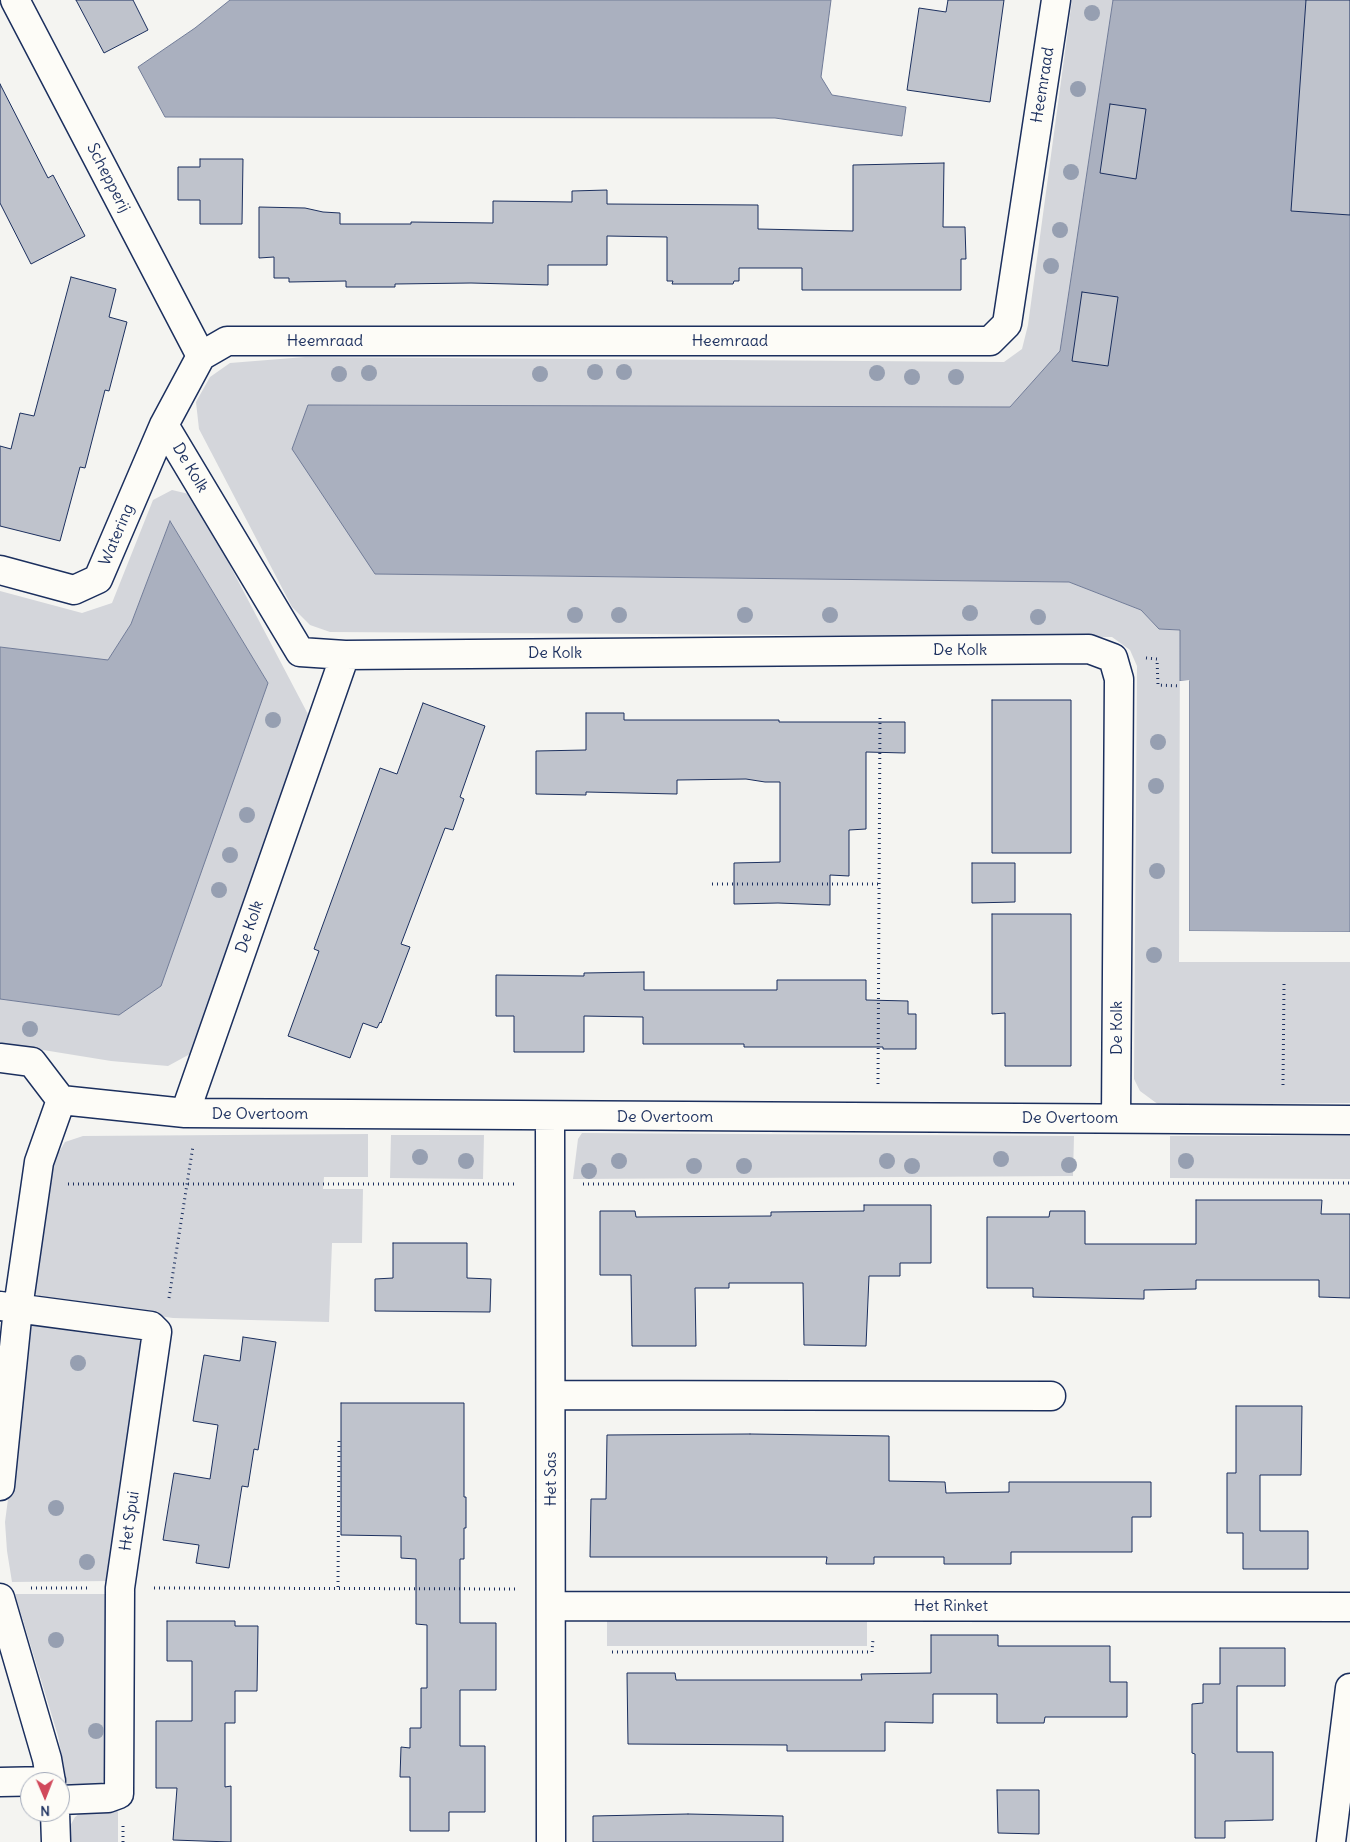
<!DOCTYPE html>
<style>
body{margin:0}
#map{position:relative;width:1350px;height:1842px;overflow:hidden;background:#f4f4f1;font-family:Delius,sans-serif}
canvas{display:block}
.north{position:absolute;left:20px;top:1772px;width:50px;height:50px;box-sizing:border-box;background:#fdfcf7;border:1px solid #a3aaba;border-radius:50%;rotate:179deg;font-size:14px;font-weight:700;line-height:20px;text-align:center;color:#1b2f5e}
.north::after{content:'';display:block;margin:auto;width:18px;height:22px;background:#d1495b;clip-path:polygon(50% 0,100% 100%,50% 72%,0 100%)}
</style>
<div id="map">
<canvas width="1350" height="1842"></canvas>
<div class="north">N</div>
</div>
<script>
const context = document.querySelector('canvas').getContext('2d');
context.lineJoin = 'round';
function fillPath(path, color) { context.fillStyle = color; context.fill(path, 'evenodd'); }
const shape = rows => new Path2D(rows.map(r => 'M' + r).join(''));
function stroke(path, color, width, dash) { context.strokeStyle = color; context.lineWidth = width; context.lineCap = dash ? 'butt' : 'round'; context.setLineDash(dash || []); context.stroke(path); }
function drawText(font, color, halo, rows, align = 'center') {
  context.font = font + ' Delius,sans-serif'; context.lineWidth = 4; context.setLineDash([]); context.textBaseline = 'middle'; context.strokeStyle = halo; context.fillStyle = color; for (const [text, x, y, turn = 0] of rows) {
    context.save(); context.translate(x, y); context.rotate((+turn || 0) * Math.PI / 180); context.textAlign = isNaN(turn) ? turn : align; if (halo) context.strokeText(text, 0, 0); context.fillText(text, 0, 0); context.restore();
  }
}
const green = shape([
 [1072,0,1113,0,1060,352,1010,407,308,405,375,574,1069,582,1141,610,1159,629,1180,630,1179,962,1350,962,1350,1103,1159,1105,1140,1091,1134,1079,1137,666,1130,650,1112,637,330,632,310,625,292,607,199,429,196,402,210,377,230,363,305,357,1004,362,1022,349,1028,325],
 [172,490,193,495,310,718,190,1054,168,1066,111,1061,0,1043,0,999,119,1015,268,683,170,521,131,624,108,661,0,647,0,591,82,613,112,603,153,500],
 [582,1133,1074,1136,1073,1176,573,1179,578,1139],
 [368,1134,368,1177,324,1177,323,1189,363,1189,362,1243,332,1243,329,1322,173,1318,46,1300,34,1293,53,1162,65,1142,83,1136],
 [391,1135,484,1135,483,1179,390,1178],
 [1170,1136,1350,1136,1350,1179,1170,1178],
 [31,1323,131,1332,141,1340,146,1352,109,1581,12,1582,7,1551,5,1522],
 [15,1594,111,1594,110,1768,105,1780,96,1788,79,1791,67,1784,58,1736],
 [607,1619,867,1620,867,1646,607,1646],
 [84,1810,118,1810,118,1842,71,1842,70,1826,75,1817]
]);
const water = shape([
 [230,0,831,0,821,77,832,95,906,107,902,136,775,118,165,117,138,67,195,28,230,0],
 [1113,0,1350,0,1350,932,1189,931,1189,681,1180,681,1180,630,1159,629,1141,610,1069,582,375,574,292,449,308,405,1010,407,1060,351,1113,0],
 [170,521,268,683,161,986,119,1015,0,999,0,647,108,660,131,624,170,521]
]);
const pier = shape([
 [1189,680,1189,931,1350,932,1350,935,1187,932,1186,683,1180,684,1180,681]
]);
const building = shape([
 [76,0,133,0,148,30,104,53,76,0],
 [948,0,1004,0,990,102,907,90,919,8,946,12,948,0],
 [1306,0,1350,0,1350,215,1291,211,1306,0],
 [0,84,48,178,53,175,85,236,31,264,0,203,0,84],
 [1110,104,1146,109,1136,179,1100,173,1110,104],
 [200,159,243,159,242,224,200,224,200,200,178,200,178,167,200,167,200,159],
 [944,163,943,227,965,227,966,259,961,259,961,290,802,290,802,268,739,268,739,281,734,281,733,284,672,284,673,281,667,281,667,237,607,236,607,265,548,265,548,285,471,283,395,284,395,287,346,287,346,281,289,282,289,278,274,278,274,257,259,258,259,207,305,208,323,212,340,213,340,224,411,224,411,222,493,223,493,201,572,202,572,191,607,190,607,204,758,205,758,229,853,231,853,165,944,163],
 [71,277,116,289,109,317,127,322,109,391,105,390,85,468,80,467,60,541,0,526,0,446,11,449,20,413,34,416,71,277],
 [1082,292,1118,297,1108,366,1072,361,1082,292],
 [992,700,1071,700,1071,853,992,853,992,700],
 [423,703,485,726,460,797,464,799,453,830,445,828,401,944,410,947,381,1023,380,1022,377,1028,363,1023,350,1058,288,1036,319,951,314,949,380,768,397,774,423,703],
 [586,713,624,713,624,720,779,720,779,722,905,722,905,753,866,752,866,829,849,830,849,876,830,875,830,905,778,903,734,904,734,863,780,862,780,782,765,782,746,779,677,780,677,794,586,792,586,795,536,794,536,751,586,750,586,713],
 [972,863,1015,863,1015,902,972,903,972,863],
 [992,914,1071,914,1071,1066,1005,1066,1005,1013,992,1014,992,914],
 [644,972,644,990,777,990,777,980,866,980,866,1000,908,1001,908,1014,916,1014,916,1049,883,1049,883,1047,744,1047,744,1044,643,1044,643,1017,584,1016,584,1052,514,1052,514,1016,496,1016,496,975,584,976,584,973,644,972],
 [1196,1200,1322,1200,1321,1214,1350,1214,1350,1298,1319,1297,1319,1280,1196,1280,1196,1289,1144,1290,1144,1299,1033,1297,1033,1288,987,1288,987,1217,1049,1217,1050,1211,1085,1211,1085,1244,1196,1244,1196,1200],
 [864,1205,931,1205,931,1263,900,1263,900,1276,869,1276,866,1346,804,1345,803,1283,729,1283,729,1288,695,1288,696,1346,632,1346,631,1275,600,1275,600,1211,635,1211,636,1217,771,1216,771,1212,864,1211,864,1205],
 [393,1243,467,1243,467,1278,491,1279,490,1312,375,1311,375,1279,393,1278,393,1243],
 [243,1337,276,1342,258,1450,254,1449,248,1487,242,1486,229,1568,196,1563,199,1545,163,1540,174,1473,210,1479,218,1425,193,1421,204,1355,240,1361,243,1337],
 [341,1403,464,1403,464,1497,466,1497,466,1528,464,1528,464,1559,460,1559,460,1623,496,1623,496,1690,460,1690,460,1746,485,1746,485,1812,449,1812,449,1831,410,1831,410,1777,400,1777,401,1747,410,1748,410,1728,421,1728,421,1688,427,1688,427,1625,416,1624,416,1559,401,1558,401,1536,341,1535,341,1403],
 [1236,1406,1302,1406,1301,1475,1260,1475,1260,1531,1308,1531,1308,1569,1243,1569,1243,1533,1227,1533,1227,1473,1236,1473,1236,1406],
 [750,1434,889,1436,889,1481,945,1482,946,1493,1009,1492,1009,1482,1151,1482,1151,1517,1132,1517,1132,1552,1011,1552,1011,1564,944,1564,944,1557,874,1557,874,1564,826,1564,827,1557,590,1557,591,1499,606,1499,607,1435,750,1434],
 [167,1621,235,1621,235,1626,258,1626,257,1691,235,1691,235,1723,225,1723,225,1787,231,1786,231,1842,173,1840,177,1788,156,1788,156,1721,192,1721,192,1661,167,1661,167,1621],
 [931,1635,998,1635,998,1646,1110,1646,1110,1682,1127,1682,1127,1717,1045,1717,1044,1723,997,1723,997,1694,933,1694,933,1723,885,1722,885,1751,787,1751,787,1745,628,1744,627,1673,675,1673,676,1680,862,1680,861,1674,931,1673,931,1635],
 [1220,1648,1285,1648,1285,1686,1237,1686,1237,1752,1273,1752,1273,1820,1225,1821,1225,1838,1195,1838,1195,1754,1192,1753,1192,1704,1203,1703,1203,1684,1220,1684,1220,1648],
 [997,1790,1039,1790,1039,1834,998,1833,997,1790],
 [688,1814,783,1816,783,1842,593,1842,593,1816,688,1814]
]);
const path = shape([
 [1146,658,1157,659,1158,685,1180,686],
 [712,884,879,884],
 [878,1084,880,717],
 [1283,1085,1284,984],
 [68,1184,517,1184],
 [583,1184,1350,1183],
 [169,1298,193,1146],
 [338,1587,339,1438],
 [31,1588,88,1588],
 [154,1588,518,1589],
 [612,1652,872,1652,873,1639],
 [123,1826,123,1842]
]);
const minor = shape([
 [15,0,201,356],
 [164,425,300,652,345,655,1089,649,1113,658,1119,679,1116,1118],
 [0,570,74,590,98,579,164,425,201,356,227,341,990,341,1007,324,1056,0],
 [0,1058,32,1062,61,1100,185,1113,1350,1120],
 [185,1113,345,655],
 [550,1117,551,1842],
 [0,1306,151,1326,157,1332,120,1588,119,1794,108,1798,60,1800],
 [552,1395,1051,1396],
 [0,1486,18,1308,39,1162,61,1100],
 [0,1598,47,1759,51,1782],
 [552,1606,1350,1607],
 [0,1782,51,1781],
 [55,1812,56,1842],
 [1331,1842,1350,1688]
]);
const trees = [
 [1092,13],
 [1078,89],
 [1071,172],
 [1060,230],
 [1051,266],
 [595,372],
 [624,372],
 [369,373],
 [877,373],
 [339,374],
 [540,374],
 [912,377],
 [956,377],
 [970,613],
 [575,615],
 [619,615],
 [745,615],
 [830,615],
 [1038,617],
 [273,720],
 [1158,742],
 [1156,786],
 [247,815],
 [230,855],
 [1157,871],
 [219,890],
 [1154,955],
 [30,1029],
 [420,1157],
 [1001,1159],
 [466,1161],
 [619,1161],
 [887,1161],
 [1186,1161],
 [1069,1165],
 [694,1166],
 [744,1166],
 [912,1166],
 [589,1171],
 [78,1363],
 [56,1508],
 [87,1562],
 [56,1640],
 [96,1731]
];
const streetNames = [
 ["Heemraad",1043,85,-81],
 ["Schepperij",108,178,63],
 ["Heemraad",325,341],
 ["Heemraad",730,341],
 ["De Kolk",190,468,59],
 ["Watering",117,535,-67],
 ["De Kolk",960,650],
 ["De Kolk",555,653],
 ["De Kolk",250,927,-71],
 ["De Kolk",1117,1028,-90],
 ["De Overtoom",260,1114],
 ["De Overtoom",665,1117],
 ["De Overtoom",1070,1118],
 ["Het Sas",551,1479,-90],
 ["Het Spui",130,1521,-82],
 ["Het Rinket",951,1606]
];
fillPath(green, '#d4d6db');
fillPath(water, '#aab0bf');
stroke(water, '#717c98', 1);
fillPath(pier, '#f4f4f1');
fillPath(building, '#bfc3cc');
stroke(building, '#1b2f5e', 1);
stroke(minor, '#1b2f5e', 31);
stroke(path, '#1b2f5e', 3, [1, 4]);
stroke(minor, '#fdfcf7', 28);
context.fillStyle = '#969fb1';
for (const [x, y] of trees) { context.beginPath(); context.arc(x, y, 8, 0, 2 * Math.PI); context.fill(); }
drawText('16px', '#1b2f5e', '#fdfcf7', streetNames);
</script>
